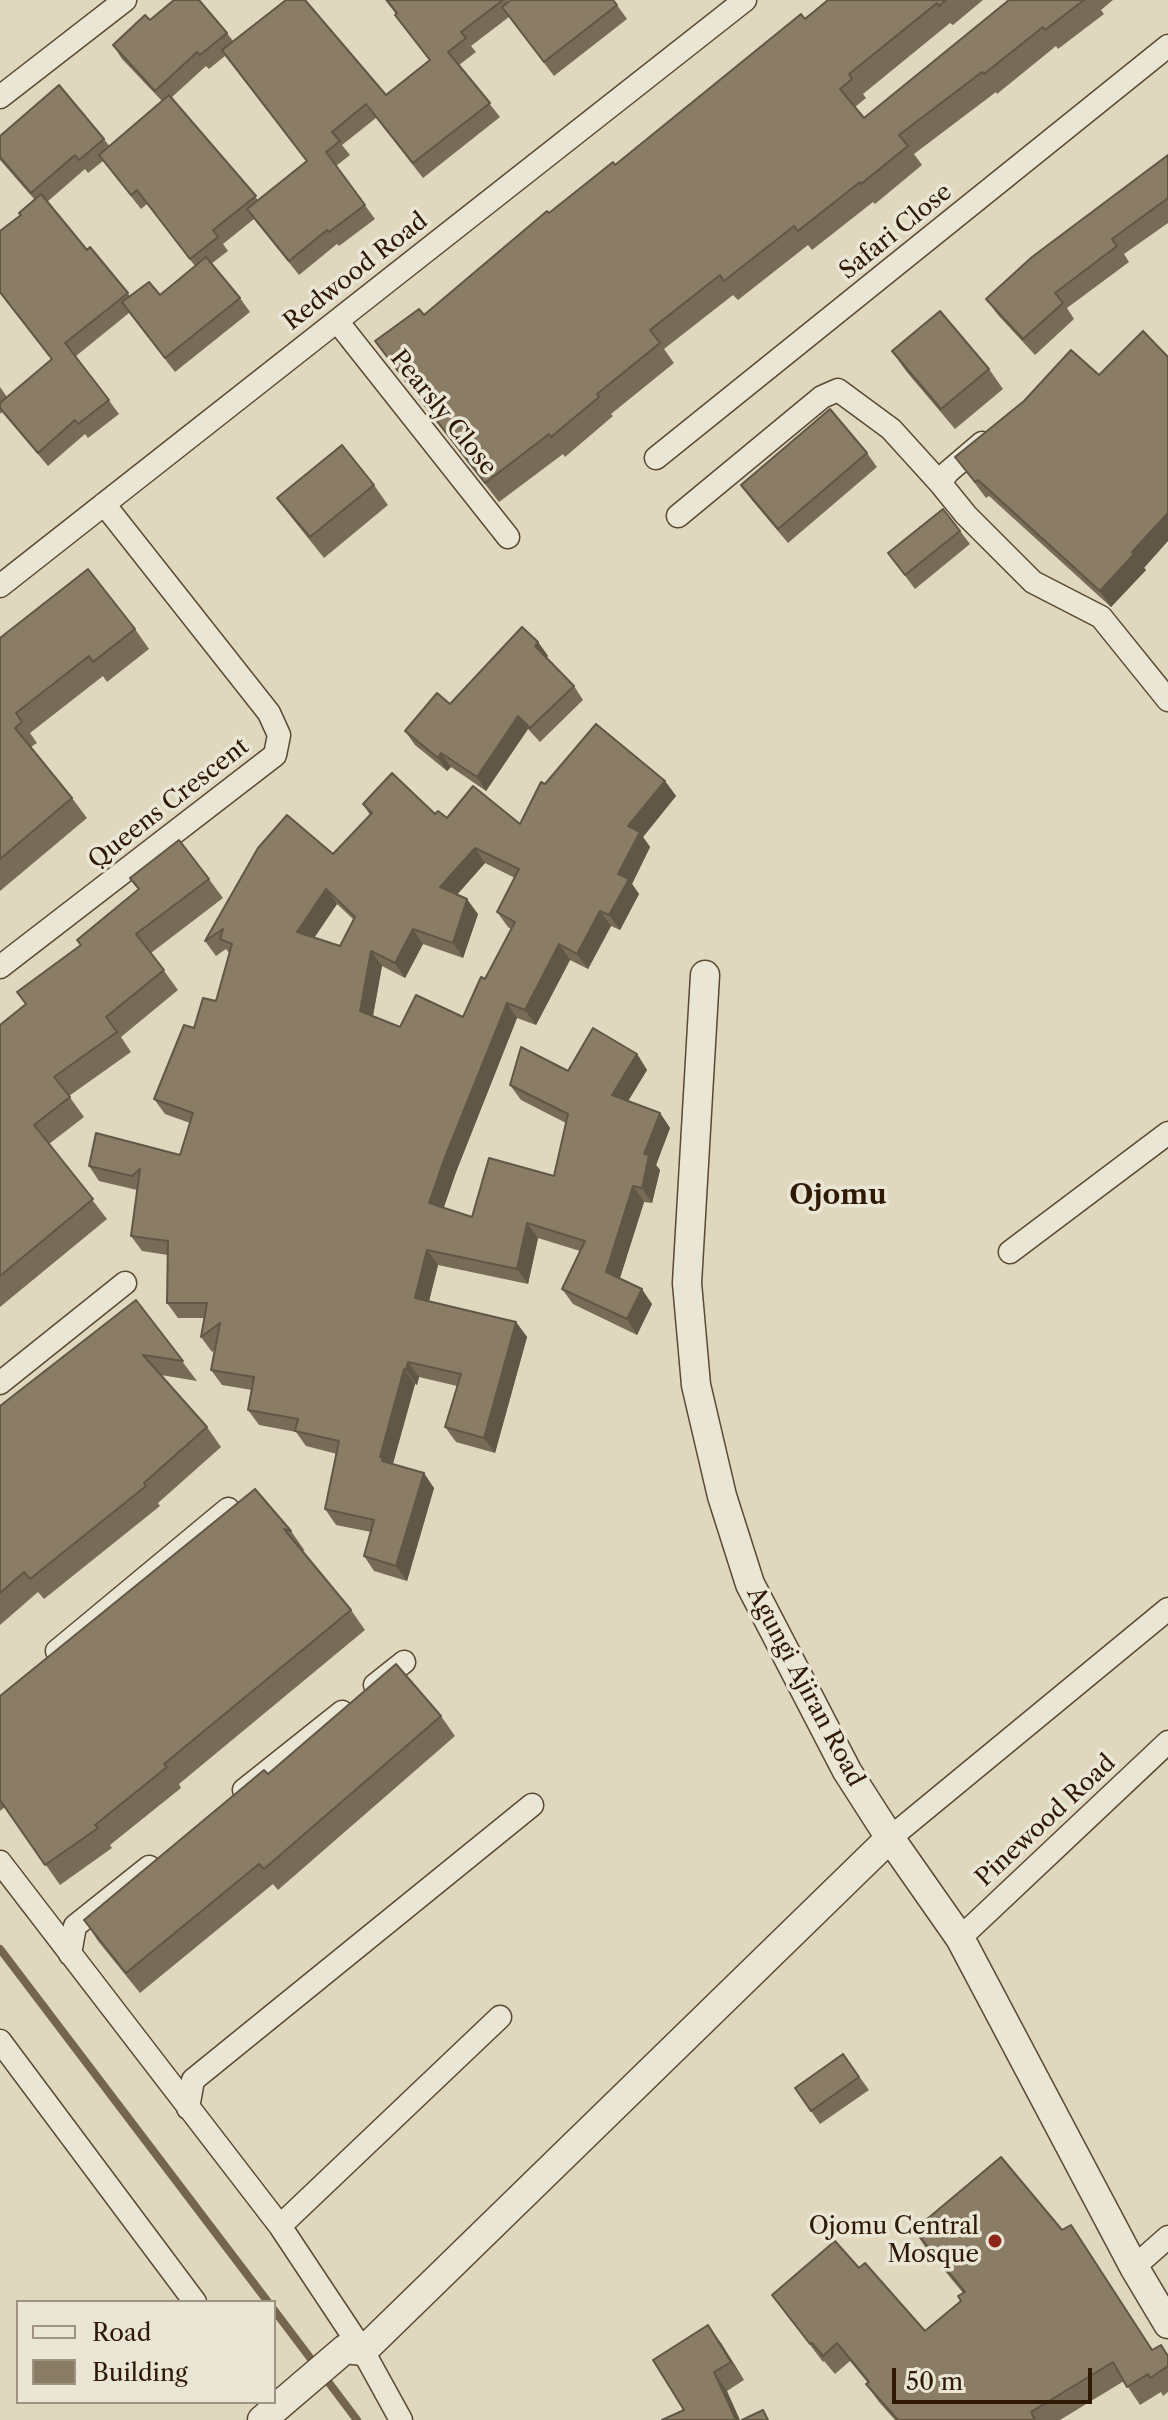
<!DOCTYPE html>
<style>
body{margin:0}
#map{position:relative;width:1168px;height:2420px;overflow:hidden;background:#dfd8be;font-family:"Libre Caslon Text",serif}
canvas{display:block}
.legend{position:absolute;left:16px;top:2300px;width:260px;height:104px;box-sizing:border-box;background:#eae6d5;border:2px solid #9f9481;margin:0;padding:10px 14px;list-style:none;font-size:24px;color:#2f1904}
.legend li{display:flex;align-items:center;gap:16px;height:40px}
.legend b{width:40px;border:2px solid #9f9481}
.scale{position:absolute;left:892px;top:2368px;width:200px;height:36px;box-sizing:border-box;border:4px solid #2f1904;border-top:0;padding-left:10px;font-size:24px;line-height:28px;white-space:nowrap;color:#2f1904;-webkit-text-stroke:6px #eae6d5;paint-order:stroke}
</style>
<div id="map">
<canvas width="1168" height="2420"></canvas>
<ul class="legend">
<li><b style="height:10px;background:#eae6d5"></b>Road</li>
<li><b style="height:22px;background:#8b7c65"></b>Building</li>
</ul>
<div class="scale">50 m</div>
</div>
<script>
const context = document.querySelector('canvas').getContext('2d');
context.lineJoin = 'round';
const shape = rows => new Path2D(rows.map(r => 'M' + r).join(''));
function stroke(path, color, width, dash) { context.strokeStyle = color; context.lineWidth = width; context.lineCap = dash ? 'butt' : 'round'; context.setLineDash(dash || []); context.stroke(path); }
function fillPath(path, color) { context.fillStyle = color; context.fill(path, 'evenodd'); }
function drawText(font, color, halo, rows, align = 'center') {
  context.font = font + ' "Libre Caslon Text",serif'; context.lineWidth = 7; context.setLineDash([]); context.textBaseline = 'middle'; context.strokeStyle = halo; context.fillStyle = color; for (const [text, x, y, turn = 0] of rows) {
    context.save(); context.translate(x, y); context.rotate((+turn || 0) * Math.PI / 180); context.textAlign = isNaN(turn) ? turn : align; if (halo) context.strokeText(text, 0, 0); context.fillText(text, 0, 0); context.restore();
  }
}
const stream = shape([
 [0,1949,268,2302],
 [274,2310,357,2420]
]);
const minor = shape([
 [0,97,125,0],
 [337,321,508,537],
 [982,443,948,472,940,483,966,515,1033,582,1101,617,1168,700],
 [656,458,1168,46],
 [678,516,822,397,838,390,891,429,940,483],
 [0,586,745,0],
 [0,967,275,755,279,735,269,713,104,504],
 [1010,1252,1168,1133],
 [0,1383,125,1283],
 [57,1651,228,1509],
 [375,1685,404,1662],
 [244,1790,342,1712],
 [890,1838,1168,1609],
 [0,1862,280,2226,363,2351,401,2420],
 [960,1938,1168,1742],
 [70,1954,75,1926,149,1867],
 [0,2041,195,2302],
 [188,2108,193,2080,532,1805],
 [280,2226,500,2017],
 [1134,2267,1168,2237]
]);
const tertiary = shape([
 [705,975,687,1283,696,1385,722,1496,750,1584,847,1771,890,1838,960,1938,1134,2267,1168,2324],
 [262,2420,345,2349,363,2351,890,1838]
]);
const wall = shape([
 [385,0,508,0,509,1,617,5,627,19,554,76,509,17,471,46,476,52,459,65,500,117,423,178,376,118,342,145,350,155,336,166,375,219,339,246,337,244,299,275,254,219,223,244,228,251,211,264,240,298,250,312,175,372,129,313,76,356,119,414,88,438,85,434,48,466,2,412,0,414,0,387,7,397,51,359,0,293,0,231,21,215,35,200,0,160,0,136,104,139,110,147,162,101,122,59,113,45,150,20,227,33,233,41,386,95,430,61,405,29,395,15,396,14],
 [225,56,307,162,258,200,171,98,206,66,209,69],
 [103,161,141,209,147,204,195,266,160,295,130,296,90,247,87,250,47,202,85,169,88,173],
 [828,0,983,0,953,25,950,23,863,94,866,98,855,107,864,118,1009,0,1113,0,1101,10,1104,14,1058,49,1056,46,997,94,996,92,914,154,922,165,875,204,873,202,812,250,808,245,738,300,733,295,664,349,674,363,611,414,613,416,565,457,563,454,499,502,389,361,375,341,424,315,549,213,615,165],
 [1168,155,1168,223,1124,254,1129,262,1067,308,1074,319,1035,355,998,315,986,299],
 [892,351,989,369,1003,389,955,429,906,371],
 [867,453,877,467,788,543,751,499,741,485],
 [955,457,1144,568,1146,570,1111,607,989,496,986,498],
 [374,485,388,505,324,558,292,518,277,498],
 [960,531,970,544,915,589,888,553],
 [135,629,149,649,107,682,103,676,30,733,37,743,31,747,72,798,87,818,0,891,0,638],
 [538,642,548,656,546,658,574,686,583,700,540,742,528,729,486,791,451,767,447,771,415,745,405,731,450,704],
 [665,781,676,796,643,837,650,847,632,884,639,894,620,930,611,926,588,969,570,960,536,1025,517,1018,456,1172,443,1208,472,1217,554,1176,566,1123,521,1100,510,1085,637,1054,647,1070,628,1101,660,1113,670,1128,656,1165,660,1170,652,1203,644,1202,620,1278,652,1304,637,1335,573,1304,562,1289,580,1251,538,1238,528,1284,438,1265,429,1301,516,1322,527,1337,495,1453,456,1442,445,1427,457,1386,419,1377,417,1385,415,1384,393,1464,434,1488,407,1581,374,1571,364,1556,371,1532,336,1525,325,1509,337,1454,306,1446,296,1432,259,1425,248,1410,252,1390,222,1385,211,1370,215,1350,212,1352,201,1337,204,1318,178,1318,167,1303,168,1255,142,1251,131,1236,137,1190,99,1181,89,1166,180,1155,190,1123,165,1114,154,1099,194,1028,216,1001,229,953,226,949,216,956,205,941,333,854,370,815,363,804,435,814,447,818,520,824,545,784],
 [485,863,515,878,497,912,508,927,511,929,485,979,463,1017,400,1027,373,1016,382,966,405,978,423,944,463,958,478,914,457,895],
 [337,904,354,920,340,946,314,938],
 [209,879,223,898,151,953,178,990,121,1037,131,1052,69,1096,84,1117,49,1144,107,1219,0,1307,0,1025],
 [136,1300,197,1381,161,1375,207,1427,221,1447,158,1503,160,1506,44,1599,38,1592,0,1625,0,1406],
 [255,1489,291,1531,305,1551,301,1550,351,1610,365,1630,179,1784,181,1788,110,1845,112,1848,60,1885,5,1807,0,1811,0,1696],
 [441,1716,455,1736,278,1890,273,1884,140,1993,98,1941,84,1920,268,1774],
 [843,2054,869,2090,820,2124,795,2088],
 [914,2230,1062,2230,1083,2243,1152,2350,1161,2345,1168,2355,1168,2392,1163,2396,1161,2392,1140,2405,1124,2381,1060,2420,895,2420,879,2402,866,2384,868,2383,850,2361,835,2374,824,2361,823,2362,772,2295,859,2268,925,2331,961,2301,963,2293,926,2248],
 [721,2343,744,2380,727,2391,684,2410]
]);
const shadedWall = shape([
 [1168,513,1168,541,1144,568,1146,570,1111,607,1100,591,1132,552],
 [538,642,548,656,544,660,535,646],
 [518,716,528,729,486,791,477,777],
 [441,753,451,767,447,771,438,758],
 [665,781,676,796,643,837,650,847,632,884,639,894,620,930,609,915,628,826],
 [475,848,485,863,450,902,440,887],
 [326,889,337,904,308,947,297,932],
 [467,899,478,914,463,958,453,943],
 [600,911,611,926,588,969,577,954],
 [413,929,423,944,405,978,395,963],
 [559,944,570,960,536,1025,525,1010],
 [371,951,382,966,371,1026,360,1011],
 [507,1003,517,1018,456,1172,440,1219,429,1203,445,1157],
 [637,1054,647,1070,622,1111,612,1095],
 [660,1113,670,1128,656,1165,660,1170,652,1203,642,1188,644,1154],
 [633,1186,644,1202,617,1287,606,1272],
 [527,1223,538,1238,528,1284,517,1269],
 [427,1250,438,1265,426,1313,415,1298],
 [642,1289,652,1304,637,1335,627,1319],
 [516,1322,527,1337,495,1453,484,1438],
 [408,1362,419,1377,417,1385,406,1370],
 [404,1369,415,1384,391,1470,380,1457],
 [424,1473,434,1488,407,1581,396,1566],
 [1071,2225,1083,2243,1164,2368,1152,2350],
 [708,2325,721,2343,744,2380,731,2362],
 [714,2372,727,2391,740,2420,736,2420]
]);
const building = shape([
 [174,0,199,0,227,33,200,55,197,52,155,91,113,45,145,15,150,20,174,0],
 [286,0,305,0,386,95,430,60,395,15,397,13,387,0,503,0,461,32,466,38,448,52,490,103,413,163,366,104,332,132,340,141,326,152,365,205,329,232,327,230,289,261,247,209,307,161,222,50,286,0],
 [511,0,613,0,617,5,544,62,502,7,511,0],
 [828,0,946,0,939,6,937,3,849,74,852,79,840,89,864,118,1009,0,1084,0,1045,30,1043,27,984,74,982,72,899,135,908,146,861,184,860,182,798,231,794,226,724,281,720,275,650,330,660,343,597,394,599,397,551,437,549,434,485,483,375,341,419,309,424,315,547,211,549,213,613,162,615,165,801,14,805,19,828,0],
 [59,85,104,139,79,160,75,155,31,193,0,157,0,136,59,85],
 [169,95,256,196,213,230,218,237,190,259,137,190,131,195,99,155,169,95],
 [1168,155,1168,198,1112,239,1117,246,1055,293,1063,303,1023,339,986,299,1032,257,1168,155],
 [41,194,87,250,90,247,128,293,65,343,109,400,78,424,75,420,38,453,0,408,0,403,52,359,0,292,0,231,21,215,19,213,41,194],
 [206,257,240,298,165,358,122,302,149,282,160,295,206,257],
 [940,311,989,369,941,409,892,351,940,311],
 [1143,331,1168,357,1168,513,1132,552,1134,554,1100,591,978,480,975,482,955,457,1024,401,1071,350,1099,375,1143,331],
 [830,409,867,453,778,529,741,485,830,409],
 [342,445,374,485,310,537,277,498,342,445],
 [943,509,960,531,905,575,888,553,943,509],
 [88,569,135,629,93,662,89,656,16,713,22,722,15,728,72,798,0,859,0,638,88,569],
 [522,627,538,642,535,646,574,686,530,728,518,716,477,777,441,753,438,758,405,731,437,693,450,704,522,627],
 [596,724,665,781,628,826,640,832,618,874,629,879,609,915,600,911,577,954,559,944,525,1010,507,1003,445,1157,429,1203,472,1217,489,1158,554,1176,568,1114,510,1085,521,1047,568,1071,593,1028,637,1054,612,1095,660,1113,644,1154,649,1155,642,1188,633,1186,606,1272,642,1289,627,1319,562,1289,585,1241,527,1223,517,1269,427,1250,415,1298,516,1322,484,1438,445,1427,461,1374,408,1362,406,1370,404,1369,380,1457,383,1458,382,1461,424,1473,396,1566,364,1556,374,1520,325,1509,339,1441,295,1431,298,1419,248,1410,254,1377,211,1370,220,1323,201,1337,207,1303,167,1303,168,1241,131,1236,140,1169,132,1176,89,1166,96,1133,180,1155,193,1113,154,1099,184,1025,194,1028,203,998,216,1001,232,944,220,939,223,929,205,941,258,848,287,815,333,854,372,813,363,804,392,773,435,814,438,811,447,818,473,786,520,824,541,782,545,784,596,724],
 [475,848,519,869,497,912,515,922,485,979,481,977,463,1017,416,995,400,1027,360,1011,371,951,395,963,413,929,453,943,467,899,440,887,475,848],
 [326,889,355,917,340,946,297,932,326,889],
 [179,840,209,879,136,934,164,970,106,1017,117,1032,54,1077,70,1097,34,1125,93,1199,0,1276,0,1025,26,1004,17,992,81,945,77,940,139,889,130,878,179,840],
 [136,1300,183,1361,143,1355,207,1427,144,1483,146,1486,30,1579,24,1572,0,1593,0,1406,136,1300],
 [255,1489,291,1531,284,1529,351,1610,164,1764,167,1767,95,1825,98,1828,45,1865,0,1800,0,1696,255,1489],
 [396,1664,441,1716,264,1869,259,1864,126,1973,84,1920,264,1770,268,1774,396,1664],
 [843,2054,859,2077,811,2111,795,2088,843,2054],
 [1001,2157,1062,2230,1071,2225,1152,2350,1161,2345,1168,2356,1168,2366,1150,2378,1148,2374,1127,2387,1113,2362,1031,2412,1035,2420,898,2420,866,2384,869,2382,837,2343,823,2356,812,2343,810,2344,772,2295,835,2241,859,2268,865,2263,925,2331,961,2301,958,2296,965,2292,914,2230,1001,2157],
 [708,2325,731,2362,714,2372,736,2420,662,2420,684,2410,653,2360,708,2325],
 [763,2410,768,2420,742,2420,763,2410]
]);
const markers = [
 [995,2241,8,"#8f2418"]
];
const streetNames = [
 ["Safari Close",896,232,-39],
 ["Redwood Road",356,272,-38],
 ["Pearsly Close",443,413,51],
 ["Queens Crescent",169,804,-38],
 ["Agungi Ajiran Road",805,1687,62],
 ["Pinewood Road",1046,1821,-43]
];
const poiNames = [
 ["Ojomu Central",979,2227],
 ["Mosque",979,2255]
];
const quarterNames = [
 ["Ojomu",838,1196]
];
stroke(stream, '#75654e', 8);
stroke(minor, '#5b4932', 25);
stroke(tertiary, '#5b4932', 31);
stroke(minor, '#eae6d5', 22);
stroke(tertiary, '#eae6d5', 28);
fillPath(wall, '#786b57');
fillPath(shadedWall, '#615747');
fillPath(building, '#8b7c65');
stroke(building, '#615747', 2);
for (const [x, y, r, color] of markers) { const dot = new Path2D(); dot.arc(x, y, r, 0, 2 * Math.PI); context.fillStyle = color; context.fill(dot); stroke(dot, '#eae6d5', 3); }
drawText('24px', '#2f1904', '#eae6d5', streetNames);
drawText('24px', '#2f1904', '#eae6d5', poiNames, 'right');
drawText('bold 28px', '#2f1904', '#eae6d5', quarterNames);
</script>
